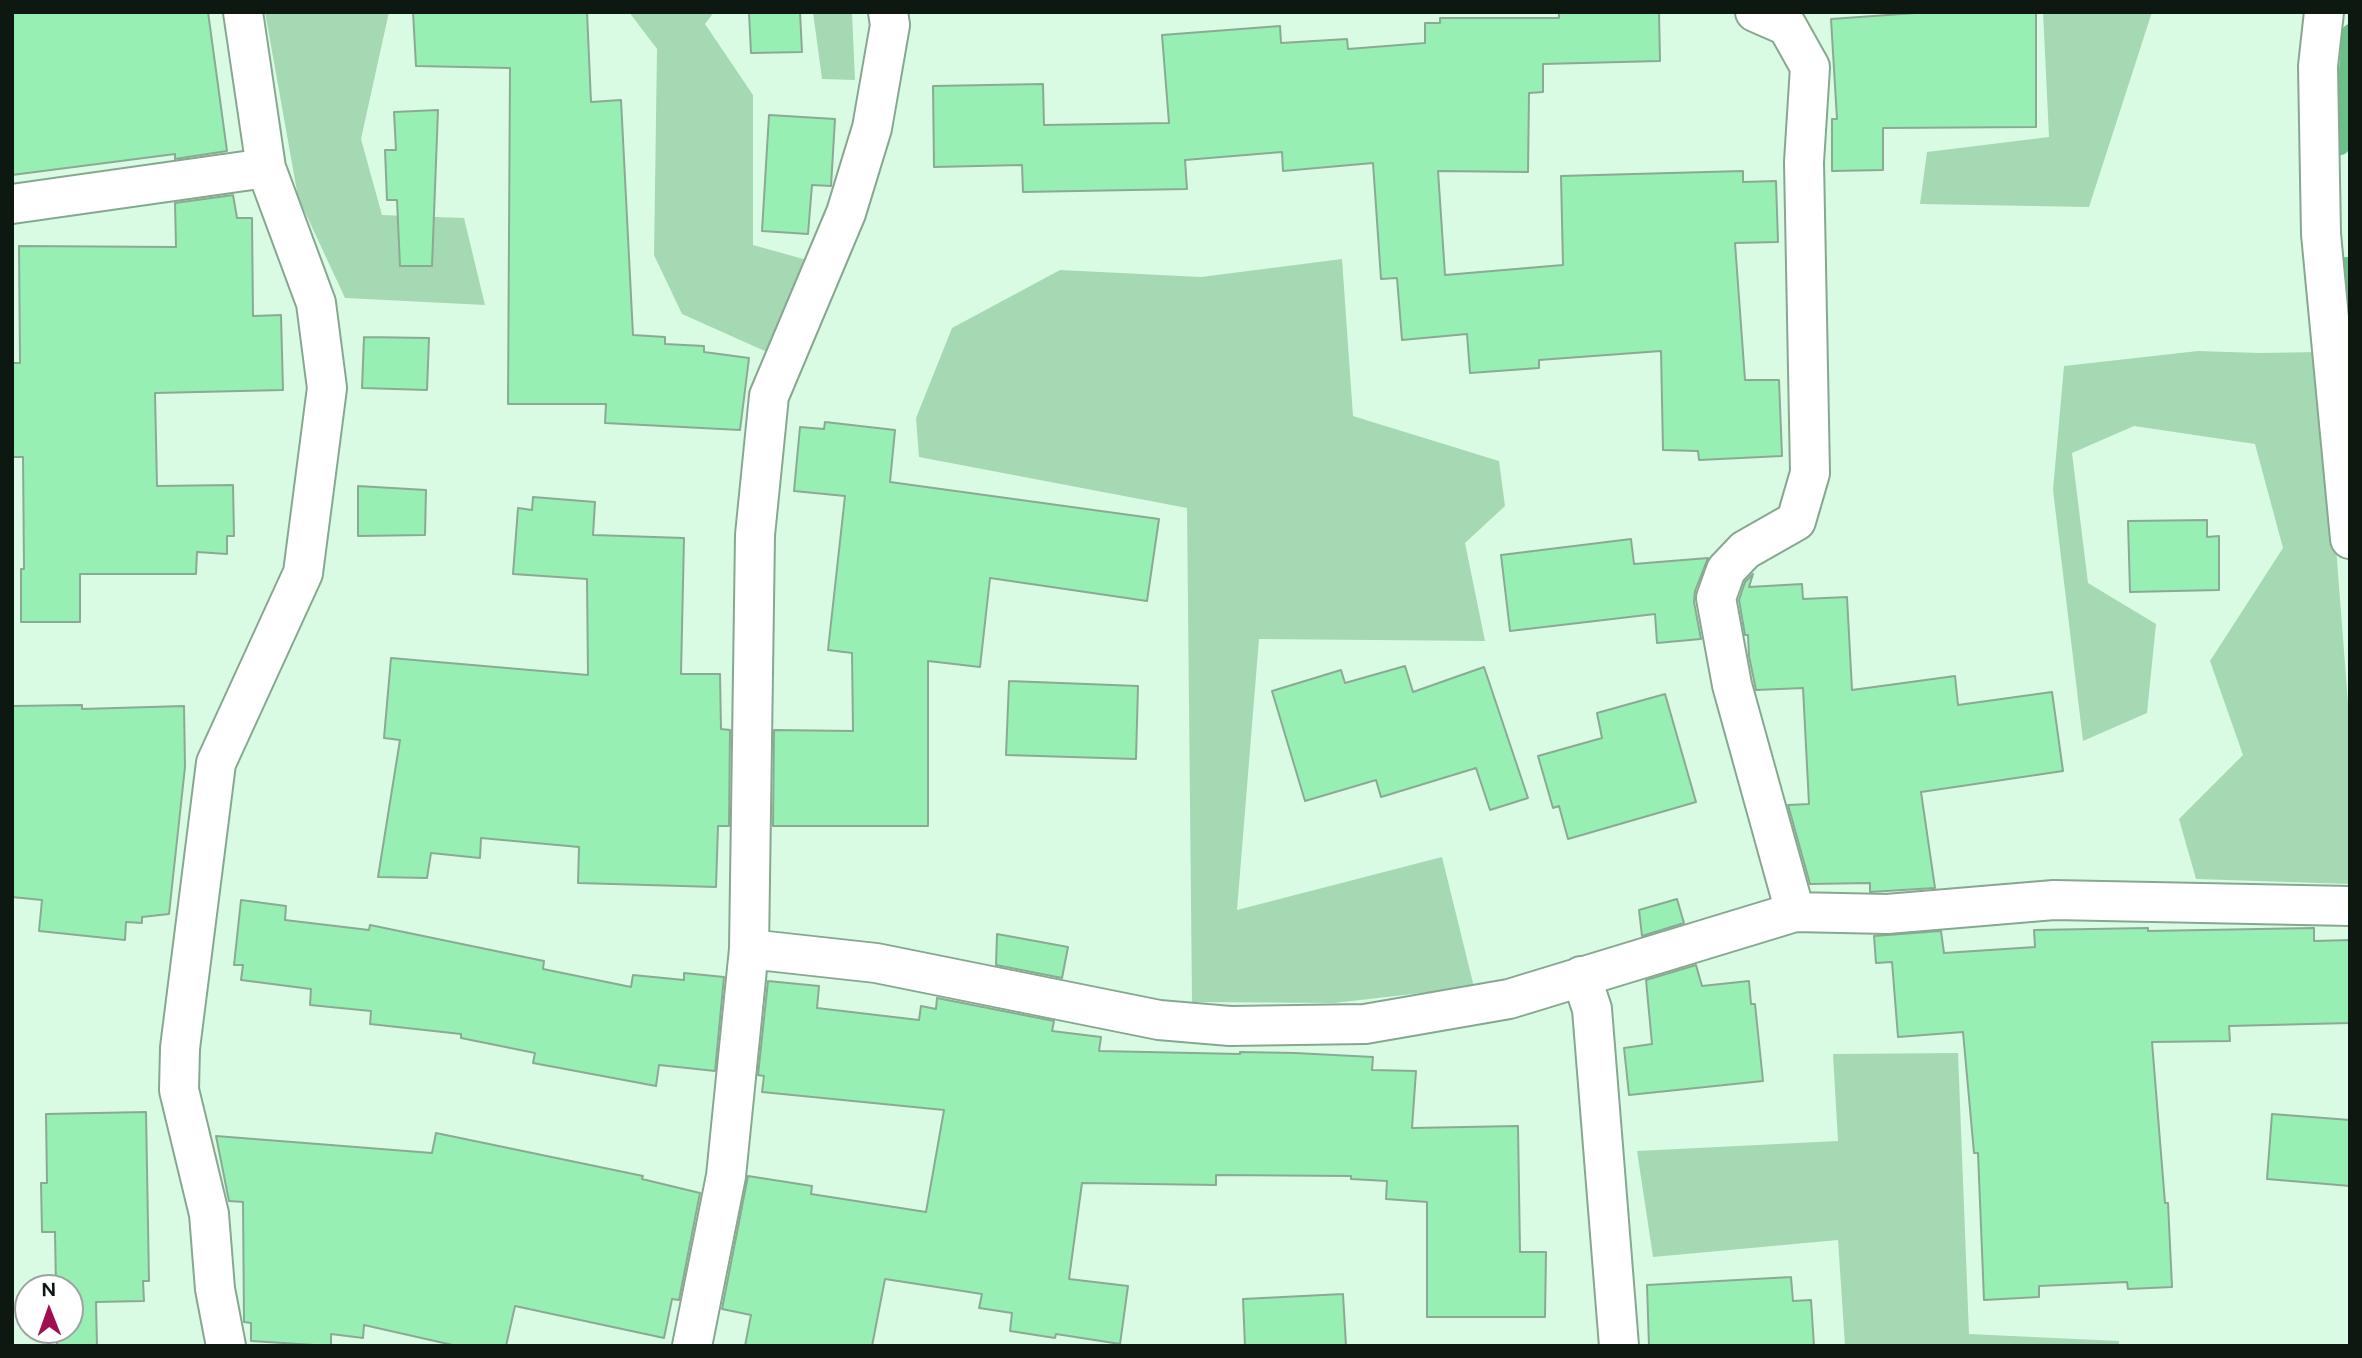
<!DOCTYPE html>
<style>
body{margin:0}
#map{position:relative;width:2362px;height:1358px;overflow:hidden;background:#dafbe3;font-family:Figtree,sans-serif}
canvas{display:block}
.frame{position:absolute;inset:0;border:14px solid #0d1910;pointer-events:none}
.north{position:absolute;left:14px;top:1274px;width:70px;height:70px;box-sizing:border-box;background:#fff;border:2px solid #9ea39f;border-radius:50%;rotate:359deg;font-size:19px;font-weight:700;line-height:28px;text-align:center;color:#0d1910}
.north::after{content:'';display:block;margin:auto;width:24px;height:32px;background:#a30e4f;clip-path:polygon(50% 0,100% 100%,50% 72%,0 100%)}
</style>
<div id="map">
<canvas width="2362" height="1358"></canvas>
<div class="frame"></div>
<div class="north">N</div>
</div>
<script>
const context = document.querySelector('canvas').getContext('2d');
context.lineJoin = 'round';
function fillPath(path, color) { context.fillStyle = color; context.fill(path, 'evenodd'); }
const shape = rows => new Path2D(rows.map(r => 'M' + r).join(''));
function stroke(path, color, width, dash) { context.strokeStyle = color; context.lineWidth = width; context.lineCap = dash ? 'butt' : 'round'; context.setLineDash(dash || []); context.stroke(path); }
const green = shape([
 [265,12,389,12,361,139,382,215,464,218,485,305,345,298,298,197],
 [629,12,714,12,705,24,753,95,753,245,807,260,767,352,682,314,654,255,657,49],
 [813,12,852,12,855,80,822,79],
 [2043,12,2152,12,2089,207,1920,204,1927,152,2049,137],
 [1342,259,1353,416,1499,461,1505,506,1465,543,1485,641,1259,639,1237,910,1442,857,1474,987,1334,1003,1192,1002,1187,508,919,457,916,418,952,328,1060,270,1201,277],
 [2198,351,2260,353,2321,352,2350,729,2350,884,2196,879,2179,819,2243,755,2210,661,2283,548,2255,444,2134,426,2072,453,2088,583,2156,624,2147,713,2083,741,2053,490,2064,366],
 [1958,1053,1969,1334,2119,1341,2119,1346,1845,1346,1838,1240,1653,1257,1637,1151,1838,1141,1833,1054]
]);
const stream = shape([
 [2341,147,2350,32],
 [2347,265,2350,288]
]);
const building = shape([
 [12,12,208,12,227,151,175,159,175,154,12,175,12,12],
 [413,12,587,12,591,102,621,100,633,335,665,337,665,344,704,346,704,352,749,358,740,430,605,423,606,404,508,404,510,68,416,66,413,12],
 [749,12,800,12,802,52,751,53,749,12],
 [1559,12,1659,12,1660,61,1543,64,1543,92,1529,93,1528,172,1438,171,1445,275,1563,265,1561,176,1743,171,1743,182,1776,181,1778,242,1735,243,1745,380,1779,380,1782,456,1699,460,1698,451,1663,450,1661,351,1539,360,1539,368,1470,373,1467,334,1402,340,1397,278,1381,279,1373,163,1283,171,1282,152,1185,160,1187,189,1023,192,1022,165,934,167,933,86,1043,84,1044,125,1169,123,1162,35,1280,26,1281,43,1347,39,1348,49,1425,43,1425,23,1440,23,1440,18,1559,18,1559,12],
 [1916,13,2036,13,2036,127,1883,128,1883,170,1832,171,1832,119,1837,119,1831,19,1916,13],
 [438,110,432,266,400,266,397,200,387,200,385,150,396,150,394,112,438,110],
 [769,115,835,119,831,186,812,185,808,234,762,231,769,115],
 [233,195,237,218,252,218,253,316,281,315,283,390,155,393,157,486,233,485,234,536,227,536,227,554,197,552,196,574,80,574,80,622,21,622,21,569,24,569,23,457,12,457,12,363,20,363,19,246,176,247,175,203,233,195],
 [364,337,429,338,427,390,362,388,364,337],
 [825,422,895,430,890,482,1159,519,1147,601,990,578,980,667,928,661,928,826,773,826,774,730,853,731,852,653,828,650,845,496,794,491,800,427,824,429,825,422],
 [358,486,426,490,425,535,358,536,358,486],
 [533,497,595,502,593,535,684,538,681,674,720,674,721,729,730,730,729,826,718,826,716,887,578,883,579,847,481,838,480,858,431,853,427,878,378,877,400,740,384,738,391,658,588,675,587,579,513,574,518,508,532,510,533,497],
 [2207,520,2207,537,2219,536,2219,590,2130,592,2128,521,2207,520],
 [1631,539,1634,564,1708,558,1695,591,1694,602,1701,639,1657,643,1655,614,1510,631,1501,555,1631,539],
 [1753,574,1749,587,1802,584,1803,599,1847,597,1852,690,1955,676,1958,705,2052,692,2063,771,1921,792,1935,888,1870,892,1870,883,1810,884,1788,805,1809,804,1803,688,1756,690,1749,656,1748,635,1745,635,1739,600,1745,582,1753,574],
 [1405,666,1413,692,1484,667,1528,798,1490,810,1476,768,1381,797,1376,780,1305,801,1272,691,1341,670,1345,683,1405,666],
 [1009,681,1138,686,1136,759,1006,755,1009,681],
 [1665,694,1696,802,1568,839,1559,806,1553,808,1538,756,1602,738,1597,713,1665,694],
 [82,705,82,709,184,706,185,767,169,914,142,917,142,923,126,922,125,940,39,931,42,900,12,897,12,706,82,705],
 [1677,899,1684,923,1642,936,1639,910,1677,899],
 [241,900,286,906,285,920,369,930,370,925,544,961,543,969,631,987,633,975,684,980,684,973,724,977,715,1071,659,1065,656,1086,533,1063,535,1053,461,1038,461,1034,370,1024,371,1011,310,1005,311,989,241,980,243,965,234,965,241,900],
 [2148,928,2148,931,2314,928,2314,941,2350,940,2350,1023,2229,1026,2230,1041,2152,1042,2165,1203,2168,1203,2172,1287,2128,1289,2127,1282,2039,1286,2039,1297,1984,1300,1978,1153,1974,1153,1963,1032,1898,1037,1892,962,1876,963,1874,936,1941,931,1944,953,2035,947,2034,930,2148,928],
 [997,934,1068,947,1062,978,996,965,997,934],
 [1696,965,1702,986,1749,981,1751,1004,1755,1004,1763,1081,1629,1095,1624,1048,1652,1044,1646,980,1696,965],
 [768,981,819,986,817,1008,919,1020,921,1006,936,1009,937,998,1054,1021,1052,1031,1101,1037,1099,1051,1240,1054,1240,1052,1295,1053,1373,1057,1372,1070,1416,1071,1412,1128,1518,1126,1520,1252,1546,1252,1545,1317,1427,1317,1427,1202,1386,1199,1387,1181,1351,1179,1351,1176,1216,1175,1216,1185,1082,1183,1069,1279,1128,1286,1120,1344,1056,1334,1055,1338,1010,1331,1012,1313,979,1308,982,1294,885,1279,872,1346,745,1346,751,1315,722,1309,748,1176,812,1186,811,1194,926,1212,944,1110,762,1092,764,1076,758,1075,768,981],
 [146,1112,149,1281,143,1281,144,1301,96,1302,97,1346,57,1346,57,1330,70,1330,70,1288,56,1288,55,1232,42,1232,41,1183,47,1183,46,1114,146,1112],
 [2272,1114,2350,1120,2350,1186,2267,1179,2272,1114],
 [436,1133,643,1176,642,1179,700,1193,679,1300,672,1299,664,1338,515,1306,506,1346,457,1346,364,1325,363,1338,331,1334,331,1346,251,1341,251,1323,244,1322,243,1202,229,1201,216,1136,432,1153,436,1133],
 [1791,1277,1793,1301,1811,1300,1814,1346,1649,1346,1647,1285,1791,1277],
 [1343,1294,1346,1346,1245,1346,1243,1299,1343,1294]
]);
const minor = shape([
 [1755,12,1787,26,1810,67,1804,162,1810,473,1796,521,1745,550,1726,570,1716,598,1732,685,1795,912],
 [2324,12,2318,66,2321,234,2350,539],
 [12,204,266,168],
 [749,949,876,963,1159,1020,1230,1026,1365,1024,1509,999,1795,912,1887,914,2054,900,2350,906],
 [1581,976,1592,1009,1619,1346],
 [226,1346,215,1289,209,1214,179,1090,180,1048,216,763,303,573,327,388,316,303,266,168,243,12],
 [692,1346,726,1176,749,949,755,535,769,396,846,213,872,128,890,25,888,12]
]);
fillPath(green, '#a5d9b4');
stroke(stream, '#6ac088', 16);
fillPath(building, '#98efb4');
stroke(building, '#8aaa93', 2);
stroke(minor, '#88a790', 42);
stroke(minor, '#fff', 38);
</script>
